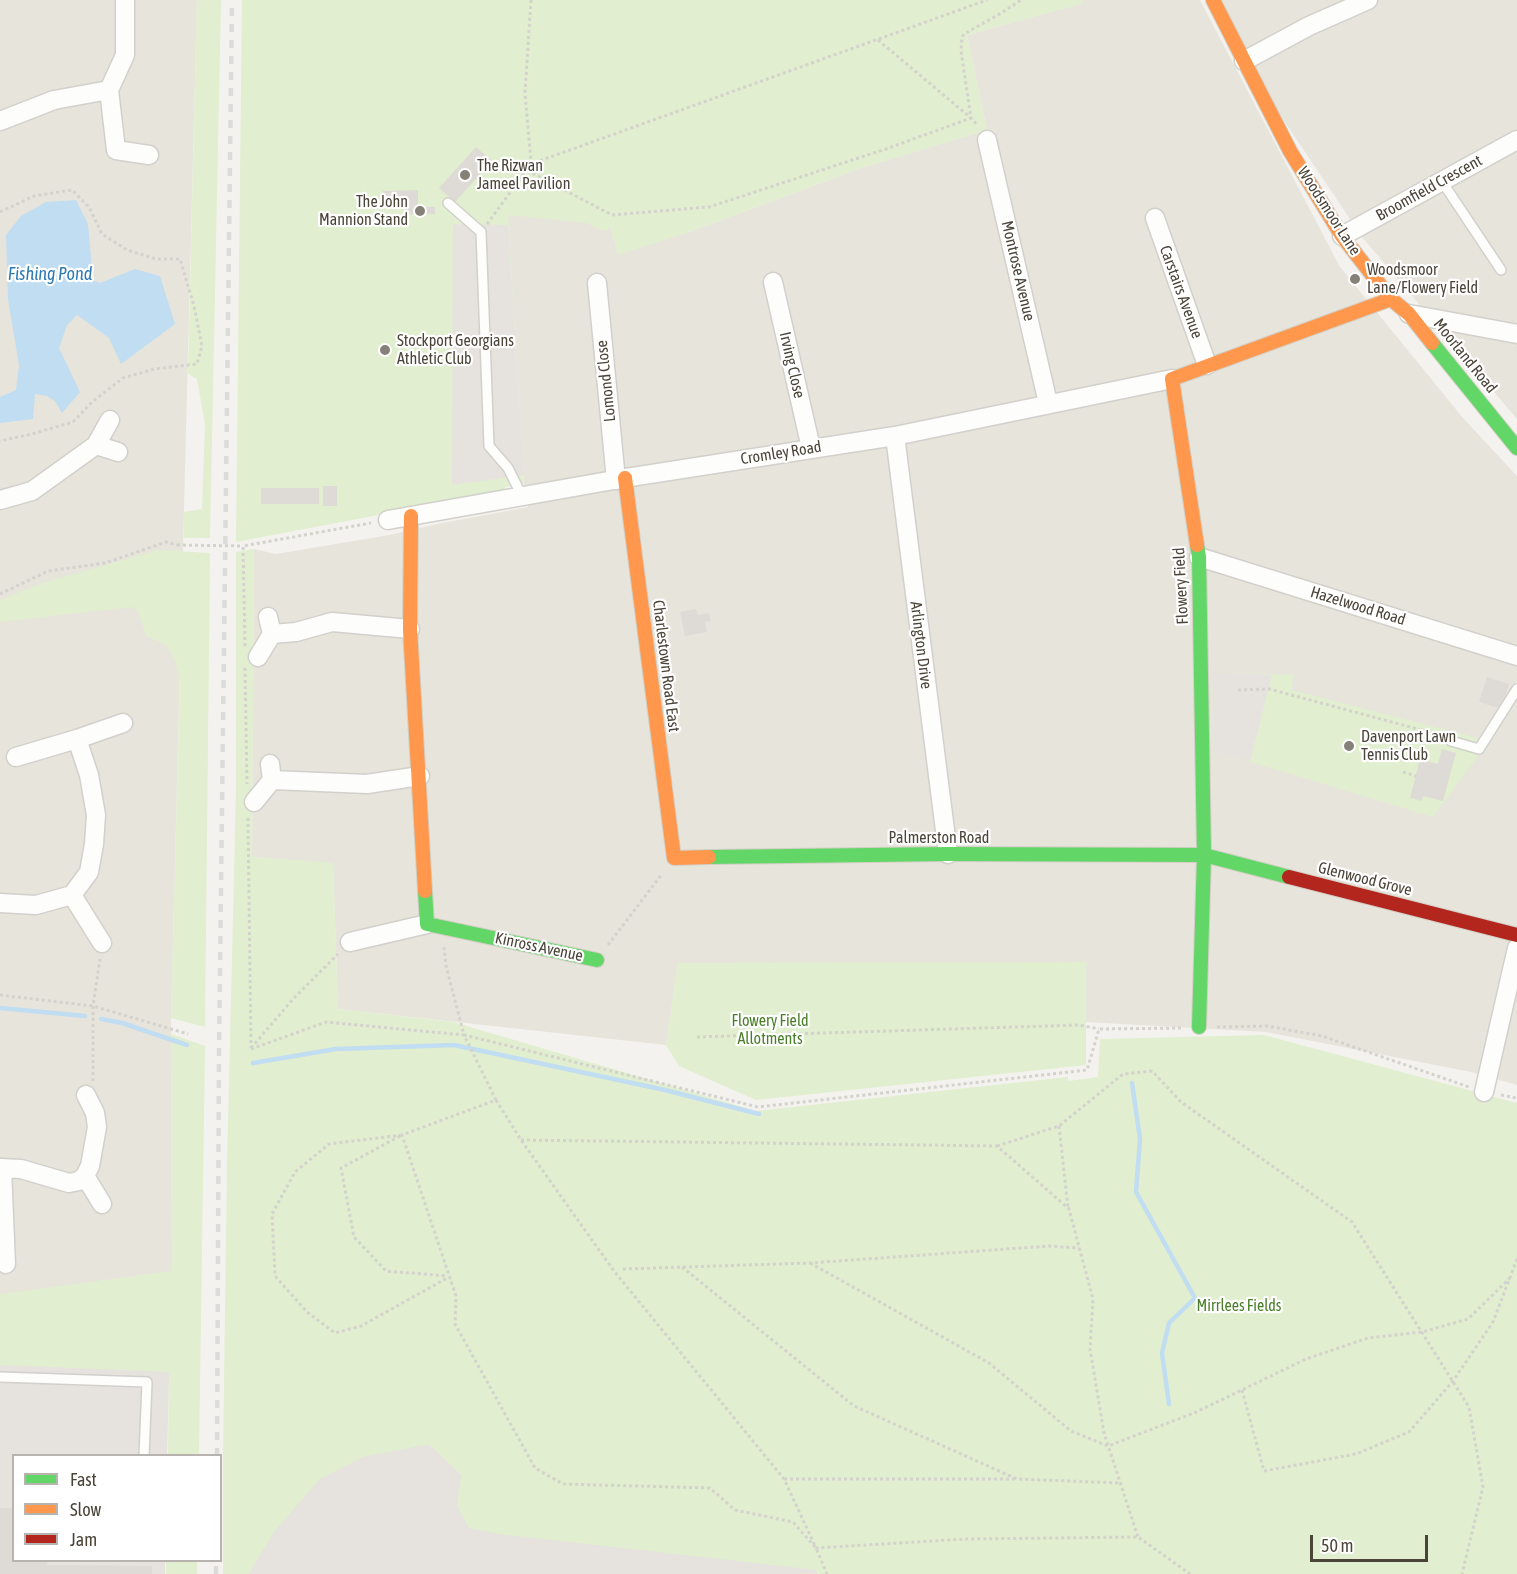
<!DOCTYPE html>
<style>
body{margin:0}
#map{position:relative;width:1517px;height:1574px;overflow:hidden;background:#f4f2ee;font-family:"Asap Condensed",sans-serif}
canvas{display:block}
.legend{position:absolute;left:12px;top:1454px;width:210px;height:108px;box-sizing:border-box;background:#fff;border:2px solid #b7b4b0;margin:0;padding:8px 10px;list-style:none;font-size:18px;color:#4b4439}
.legend li{display:flex;align-items:center;gap:12px;height:30px}
.legend b{width:30px;border:2px solid #b7b4b0}
.scale{position:absolute;left:1310px;top:1535px;width:118px;height:27px;box-sizing:border-box;border:3px solid #4b4439;border-top:0;padding-left:8px;font-size:18px;line-height:21px;white-space:nowrap;color:#4b4439;-webkit-text-stroke:4px #fff;paint-order:stroke}
</style>
<div id="map">
<canvas width="1517" height="1574"></canvas>
<ul class="legend">
<li><b style="height:8px;background:#63d668"></b>Fast</li>
<li><b style="height:8px;background:#ff974d"></b>Slow</li>
<li><b style="height:8px;background:#b3261e"></b>Jam</li>
</ul>
<div class="scale">50 m</div>
</div>
<script>
const context = document.querySelector('canvas').getContext('2d');
context.lineJoin = 'round';
function fillPath(path, color) { context.fillStyle = color; context.fill(path, 'evenodd'); }
const shape = rows => new Path2D(rows.map(r => 'M' + r).join(''));
function stroke(path, color, width, dash) { context.strokeStyle = color; context.lineWidth = width; context.lineCap = dash ? 'butt' : 'round'; context.setLineDash(dash || []); context.stroke(path); }
function drawText(font, color, halo, rows, align = 'center') {
  context.font = font + ' "Asap Condensed",sans-serif'; context.lineWidth = 4.5; context.setLineDash([]); context.textBaseline = 'middle'; context.strokeStyle = halo; context.fillStyle = color; for (const [text, x, y, turn = 0] of rows) {
    context.save(); context.translate(x, y); context.rotate((+turn || 0) * Math.PI / 180); context.textAlign = isNaN(turn) ? turn : align; if (halo) context.strokeText(text, 0, 0); context.fillText(text, 0, 0); context.restore();
  }
}
const residential = shape([
 [0,0,197,0,171,1018,172,1271,0,1295],
 [1081,0,1200,0,1340,267,1463,418,1517,476,1517,1085,1471,1072,1266,1032,1086,1022,1086,963,678,963,666,1045,338,1009,333,864,252,857,254,549,276,554,389,535,437,524,528,507,524,483,507,204,606,211,618,254,689,232,861,168,983,131,987,130,967,35,1083,3],
 [1215,0,1517,0,1517,419,1362,237,1244,61]
]);
const industrial = shape([
 [172,1271,167,1455,14,1456,14,1560,165,1561,165,1574,0,1574,0,1295],
 [429,1444,525,1535,816,1569,818,1574,229,1574,230,1450]
]);
const green = shape([
 [197,0,221,0,210,538,184,538,184,512,202,509,205,425,197,379,188,374],
 [242,0,1081,0,1084,3,967,35,987,130,861,168,689,232,618,255,610,226,608,230,603,231,586,223,508,215,524,483,505,487,505,491,236,542],
 [254,549,252,857,333,863,338,1009,453,1022,756,1111,1068,1077,1068,1081,1098,1077,1100,1039,1264,1035,1517,1103,1517,1574,818,1574,816,1570,499,1534,469,1528,457,1506,461,1475,429,1444,363,1457,320,1479,274,1532,249,1574,223,1574,223,1455,227,1166,236,790,236,552],
 [158,550,210,553,205,1027,171,1018,180,678,174,658,166,645,146,636,138,611,131,607,0,622,0,600,43,583],
 [1212,672,1293,675,1292,690,1489,741,1433,817,1214,751],
 [1086,962,1086,1065,756,1100,679,1066,666,1045,678,963],
 [171,1034,205,1046,199,1455,168,1455,169,1372,0,1365,0,1294,172,1271],
 [166,1561,197,1561,197,1574,166,1574]
]);
const parking = shape([
 [453,224,508,225,524,475,452,485],
 [1212,672,1272,675,1250,762,1214,751],
 [366,1551,372,1574,296,1574]
]);
const water = shape([
 [76,200,88,224,93,280,100,283,135,269,160,276,175,324,121,364,109,338,77,315,67,325,59,348,80,392,62,413,55,401,47,396,35,394,33,419,0,423,0,397,16,390,19,365,8,299,6,235,21,216,46,202]
]);
const stream = shape([
 [0,1008,85,1016],
 [101,1019,122,1023,187,1045],
 [253,1063,336,1049,454,1045,665,1090,759,1114],
 [1132,1083,1140,1139,1136,1192,1195,1298,1169,1323,1162,1353,1169,1404]
]);
const building = shape([
 [476,147,492,161,455,202,439,188],
 [418,190,418,207,435,207,435,214,405,214,405,207,383,207,383,191],
 [323,486,337,486,337,506,323,506],
 [261,488,319,488,319,504,261,504],
 [696,609,698,615,709,613,711,621,705,622,707,632,685,636,680,612],
 [1487,677,1509,684,1501,709,1479,702],
 [1442,749,1456,753,1443,801,1423,796,1422,801,1410,798,1420,759,1438,764],
 [0,1508,14,1508,14,1560,47,1560,47,1565,152,1566,152,1574,0,1574]
]);
const path = shape([
 [531,0,525,93,532,173,612,215,709,207,886,149,971,118,961,51,962,37,964,34,1003,12,1021,0],
 [878,40,971,118,978,126],
 [0,212,34,196,72,190,89,207,102,234,127,250,156,259,180,259,194,306,202,346,197,364,154,369,123,378,92,402,73,422,32,434,0,441],
 [487,224,531,164,987,0],
 [0,594,48,571,105,563,166,542,177,545],
 [245,646,243,546,371,523],
 [245,668,247,784],
 [1238,690,1269,689,1440,735],
 [1403,772,1416,776],
 [248,818,251,1048],
 [608,945,662,874],
 [444,947,446,966,464,1035,758,1107,1087,1070,1099,1029,1181,1028],
 [0,995,93,1006,188,1034],
 [1217,1027,1267,1026,1322,1036,1469,1087],
 [697,1037,1079,1025,1099,1029],
 [251,1048,294,998,338,954],
 [251,1049,326,1022,464,1035,496,1100,402,1135,456,1296,455,1324,535,1468,563,1484,710,1488,735,1510,793,1522,816,1548,827,1574],
 [93,1081,93,1006,100,959],
 [1501,1095,1517,1098],
 [496,1100,521,1140,614,1271,784,1479,816,1548,966,1539,1138,1537,1190,1574],
 [1059,1126,1068,1208],
 [402,1135,329,1144,295,1172,272,1214,275,1276,307,1312,335,1333,361,1326,449,1277],
 [400,1136,341,1168,354,1237,386,1271,447,1276],
 [521,1140,997,1146,1069,1209,1093,1299,1090,1349,1104,1433,1138,1537],
 [997,1146,1059,1126,1123,1074,1152,1071,1181,1102,1352,1222,1469,1407,1483,1487,1462,1574],
 [810,1263,989,1363,1071,1431,1108,1446,1194,1413,1306,1359,1368,1338,1422,1332,1468,1319,1510,1278],
 [682,1267,854,1406,1017,1479,1120,1483],
 [623,1269,810,1263,1049,1246,1079,1248],
 [1242,1390,1264,1471,1356,1454,1409,1432,1453,1381,1493,1322,1517,1259],
 [784,1479,1016,1479]
]);
const lane = shape([
 [1441,180,1501,270],
 [448,203,481,232,489,446,508,468,522,496],
 [1451,741,1479,749,1517,689],
 [0,1377,147,1382,144,1456]
]);
const street = shape([
 [1244,61,1309,26,1368,0],
 [109,90,116,150,149,155],
 [0,121,54,100,109,90,125,55,125,0],
 [987,140,1048,403],
 [1155,218,1207,365],
 [1342,236,1517,140],
 [773,282,811,448],
 [597,283,616,480],
 [1409,314,1517,334],
 [895,436,948,854],
 [96,445,118,452],
 [0,500,32,491,96,445,110,420],
 [388,520,625,478,895,436,1172,379],
 [1199,557,1517,656],
 [272,634,296,632,332,622,410,629],
 [258,657,272,634,268,617],
 [16,757,77,739,123,723],
 [272,780,367,784,420,776],
 [254,802,272,780,270,764],
 [72,895,102,943],
 [0,903,36,905,72,895,89,872,94,844,96,815,89,775,77,739],
 [350,942,427,924],
 [1484,1092,1517,948],
 [0,1168,21,1169,69,1183,79,1181,85,1176,90,1166,97,1127,95,1113,86,1095],
 [2,1168,6,1264],
 [85,1176,102,1204]
]);
const fast = shape([
 [1432,343,1517,448],
 [1197,545,1199,557,1204,855,1199,1027],
 [709,857,948,854,1204,855,1289,877],
 [425,891,427,924,597,960]
]);
const slow = shape([
 [1213,0,1290,151,1342,236,1391,299,1409,314,1432,343],
 [625,478,674,858,709,857],
 [411,516,410,629,425,891],
 [1197,545,1172,379,1391,299]
]);
const jam = shape([
 [1289,877,1517,935]
]);
const rail = shape([
 [217,1456,219,1051,232,0],
 [216,1574,216,1560]
]);
const pathBridge = shape([
 [177,545,243,546]
]);
const markers = [
 [465,175,6,"#868178"],
 [420,211,6,"#868178"],
 [1355,279,6,"#868178"],
 [385,350,6,"#868178"],
 [1349,746,6,"#868178"]
];
const poiNames = [
 ["The Rizwan",477,166],
 ["Jameel Pavilion",477,184],
 ["The John",408,202,"right"],
 ["Mannion Stand",408,220,"right"],
 ["Woodsmoor",1367,270],
 ["Lane/Flowery Field",1367,288],
 ["Stockport Georgians",397,341],
 ["Athletic Club",397,359],
 ["Davenport Lawn",1361,737],
 ["Tennis Club",1361,755]
];
const streetNames = [
 ["Broomfield Crescent",1429,188,-29],
 ["Woodsmoor Lane",1329,211,57],
 ["Montrose Avenue",1018,271,77],
 ["Carstairs Avenue",1181,292,70],
 ["Moorland Road",1465,356,51],
 ["Irving Close",792,365,77],
 ["Lomond Close",606,381,-96],
 ["Cromley Road",781,453,-9],
 ["Flowery Field",1181,586,-93],
 ["Hazelwood Road",1358,606,17],
 ["Arlington Drive",921,645,83],
 ["Charlestown Road East",666,666,83],
 ["Palmerston Road",939,838],
 ["Glenwood Grove",1365,879,14],
 ["Kinross Avenue",539,947,12]
];
const parkNames = [
 ["Flowery Field",770,1021],
 ["Allotments",770,1039],
 ["Mirrlees Fields",1239,1306]
];
const waterNames = [
 ["Fishing Pond",50,274]
];
fillPath(residential, '#e7e4dc');
fillPath(industrial, '#e6e2de');
fillPath(green, '#e1eecf');
fillPath(parking, '#e6e3df');
fillPath(water, '#c0ddf1');
stroke(stream, '#c0ddf1', 4.5);
fillPath(building, '#dedbd6');
stroke(lane, '#d2d0cb', 12);
stroke(street, '#d2d0cb', 21);
stroke(fast, '#d3cfc5', 16);
stroke(slow, '#d3cfc5', 16);
stroke(jam, '#d3cfc5', 16);
stroke(path, '#d3d2cc', 3, [3, 3]);
stroke(lane, '#fdfdfc', 9);
stroke(street, '#fdfdfc', 18);
stroke(fast, '#63d668', 14);
stroke(slow, '#ff974d', 14);
stroke(jam, '#b3261e', 14);
stroke(rail, '#dbdbda', 4.5, [8, 8]);
stroke(pathBridge, '#d3d2cc', 3, [3, 3]);
for (const [x, y, r, color] of markers) { const dot = new Path2D(); dot.arc(x, y, r, 0, 2 * Math.PI); context.fillStyle = color; context.fill(dot); stroke(dot, '#fff', 2); }
drawText('16px', '#4b4439', '#fff', poiNames, 'left');
drawText('16px', '#4b4439', '#fff', streetNames);
drawText('16px', '#4a7f2a', '#fff', parkNames);
drawText('italic 18px', '#2e7ab2', '#fff', waterNames);
</script>
